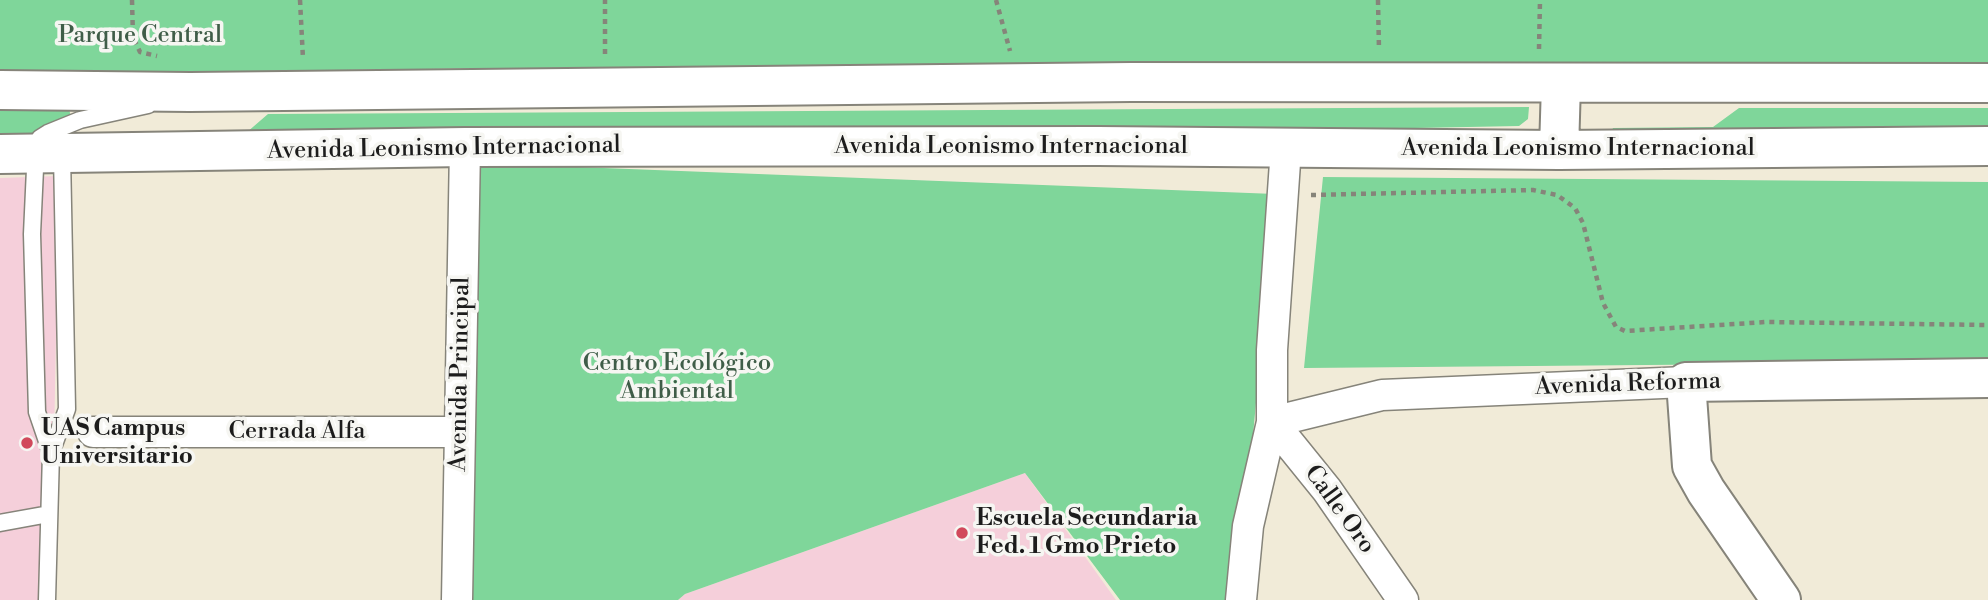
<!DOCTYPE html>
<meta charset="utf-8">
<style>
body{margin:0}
canvas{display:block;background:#f1ebd8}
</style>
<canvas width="1988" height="600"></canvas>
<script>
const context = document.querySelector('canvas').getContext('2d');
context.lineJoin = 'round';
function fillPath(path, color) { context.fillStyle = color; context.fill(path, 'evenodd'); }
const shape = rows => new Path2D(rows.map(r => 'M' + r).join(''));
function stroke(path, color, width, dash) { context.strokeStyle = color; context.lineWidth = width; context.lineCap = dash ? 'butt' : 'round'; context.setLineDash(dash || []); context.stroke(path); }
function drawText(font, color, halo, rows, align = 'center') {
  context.font = font + ' "Libre Bodoni",serif'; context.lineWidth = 7; context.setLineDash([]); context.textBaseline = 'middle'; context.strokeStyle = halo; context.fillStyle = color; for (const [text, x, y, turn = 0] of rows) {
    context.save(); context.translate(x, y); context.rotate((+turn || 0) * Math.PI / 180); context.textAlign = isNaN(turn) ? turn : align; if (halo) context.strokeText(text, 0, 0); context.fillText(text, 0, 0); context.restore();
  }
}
const built = shape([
 [59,176,51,600,0,600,0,178],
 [1025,473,1116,600,678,600,685,594]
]);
const green = shape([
 [0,0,1988,0,1988,68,508,68,102,73,0,72],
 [1529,107,1528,119,1519,126,1416,128,1388,146,246,133,268,114],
 [1739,108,1988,108,1988,143,1610,135,1613,128,1713,127],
 [0,109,69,109,71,117,39,131,0,143],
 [474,163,1275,194,1238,600,1120,600,1025,473,685,594,678,600,468,600],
 [1323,177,1988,182,1988,362,1304,368]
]);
const path = shape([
 [132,0,133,37,140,52,157,56],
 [300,0,303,59],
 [996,0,1010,51],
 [1378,0,1379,50],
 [1539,49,1540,0],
 [605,54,605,0],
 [1311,195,1533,190,1557,195,1575,208,1583,223,1603,303,1616,327,1625,331,1766,322,1988,325]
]);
const lane = shape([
 [51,453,37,412,32,234,36,147,40,138,48,133,80,120,148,105],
 [0,523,49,514],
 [47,600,51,453,67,409,62,155]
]);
const street = shape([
 [1272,422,1382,395,1686,382],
 [1272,422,1327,490,1403,600],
 [93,432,460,432],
 [457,600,465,147],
 [1241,600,1248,526,1272,422,1272,350,1286,148]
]);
const secondary = shape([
 [0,90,190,92,1131,82,1988,83],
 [1559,150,1561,84],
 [0,154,465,147,1098,146,1559,150,1988,146],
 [1781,600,1706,491,1692,466,1686,382,1988,378]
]);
const markers = [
 [27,443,7,"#d1495b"],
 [962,533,7,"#d1495b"]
];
const parkNames = [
 ["Parque Central",140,36],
 ["Centro Ecológico",677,364],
 ["Ambiental",677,392]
];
const streetNames = [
 ["Avenida Leonismo Internacional",1011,147],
 ["Avenida Leonismo Internacional",444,149,-1],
 ["Avenida Leonismo Internacional",1578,149],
 ["Avenida Principal",461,374,-89],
 ["Avenida Reforma",1628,385,-2],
 ["Cerrada Alfa",297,432],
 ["Calle Oro",1339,510,54]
];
const poiNames = [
 ["UAS Campus",41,429],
 ["Universitario",41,457],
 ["Escuela Secundaria",976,519],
 ["Fed. 1 Gmo Prieto",976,547]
];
fillPath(built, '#f5cfda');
fillPath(green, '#7fd69a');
stroke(lane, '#86847a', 19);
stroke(street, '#86847a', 33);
stroke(secondary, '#86847a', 42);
stroke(path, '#86847a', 4.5, [5, 5]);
stroke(lane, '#fff', 16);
stroke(street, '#fff', 30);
stroke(secondary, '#fff', 38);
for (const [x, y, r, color] of markers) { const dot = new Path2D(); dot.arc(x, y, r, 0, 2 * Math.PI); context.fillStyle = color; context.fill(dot); stroke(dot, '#f6f6f2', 2.5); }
drawText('24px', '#3f5d48', '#f6f6f2', parkNames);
drawText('24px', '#1c1c1c', '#f6f6f2', streetNames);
drawText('bold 24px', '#1c1c1c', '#f6f6f2', poiNames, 'left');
</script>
